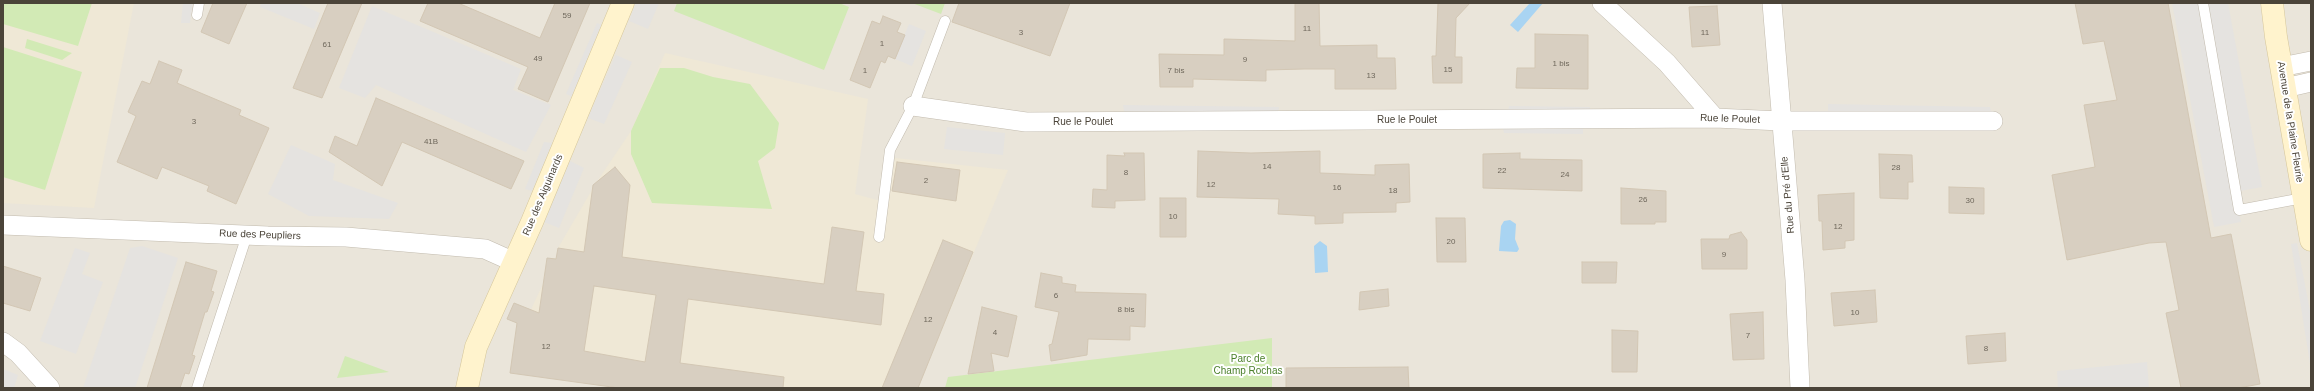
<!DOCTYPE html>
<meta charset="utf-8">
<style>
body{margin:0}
#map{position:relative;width:2314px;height:391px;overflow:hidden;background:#f6f3ec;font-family:Arial,sans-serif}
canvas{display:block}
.frame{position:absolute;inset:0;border:4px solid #4b4439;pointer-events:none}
</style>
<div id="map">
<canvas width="2314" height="391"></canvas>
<div class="frame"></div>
</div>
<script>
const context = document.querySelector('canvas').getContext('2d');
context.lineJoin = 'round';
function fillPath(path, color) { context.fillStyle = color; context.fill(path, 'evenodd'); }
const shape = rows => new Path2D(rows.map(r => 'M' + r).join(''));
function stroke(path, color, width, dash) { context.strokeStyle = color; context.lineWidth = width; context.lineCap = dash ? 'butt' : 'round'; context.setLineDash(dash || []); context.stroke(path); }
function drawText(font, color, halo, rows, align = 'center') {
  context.font = font + ' Arial,sans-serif'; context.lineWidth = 4; context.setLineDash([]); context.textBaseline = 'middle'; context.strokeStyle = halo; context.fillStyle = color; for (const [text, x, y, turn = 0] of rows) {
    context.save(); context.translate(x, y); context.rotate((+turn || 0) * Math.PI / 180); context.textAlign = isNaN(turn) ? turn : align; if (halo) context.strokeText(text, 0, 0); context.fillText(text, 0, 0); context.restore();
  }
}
const residential = shape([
 [3,3,2311,3,2311,388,3,388]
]);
const education = shape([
 [3,3,134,3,94,208,3,203],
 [665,53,868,99,855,194,888,203,895,158,1008,170,918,388,620,388,515,343,543,284,547,258,556,258,558,248,596,183,631,131]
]);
const green = shape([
 [3,3,92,3,78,46,3,24],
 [677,3,839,3,849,7,824,70,674,11],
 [912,3,945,3,941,14],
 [27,39,72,53,62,60,25,48],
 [3,47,82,72,45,190,3,177],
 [660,68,684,68,713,77,750,84,779,123,775,148,758,161,772,209,652,203,631,154,631,131],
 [1272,338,1272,388,945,388,948,377],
 [345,356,389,372,337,378]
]);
const parking = shape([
 [183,3,193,3,190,23,181,23],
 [261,3,297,3,320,13,314,29,260,7],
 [636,3,659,3,648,29,629,21],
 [2172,3,2228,3,2262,187,2235,192,2241,222,2214,227],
 [372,6,521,69,513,90,551,105,526,152,376,85,365,98,339,88],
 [597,23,604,26,573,97,566,94],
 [909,24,926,31,912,66,895,59],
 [616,55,632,62,604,124,588,118],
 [1828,104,1990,107,1992,117,1828,115],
 [1123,105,1279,107,1278,115,1125,116],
 [1509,106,1590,107,1589,115,1507,116],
 [1502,125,1583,125,1583,134,1504,133],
 [947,127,1005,133,1003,155,944,149],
 [544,142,553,143,532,191,525,189],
 [291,145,335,164,333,180,398,203,389,219,309,216,268,194],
 [570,161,584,168,559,228,544,222],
 [2297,243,2311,316,2311,370,2291,244],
 [142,246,178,258,135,388,83,388,130,248],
 [75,248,90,253,82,274,103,282,76,354,40,341],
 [2147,362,2149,388,2058,388,2057,371],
 [3,369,18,375,14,388,3,388]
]);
const water = shape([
 [1530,3,1543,3,1518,32,1510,25],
 [1510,220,1516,224,1515,239,1519,249,1517,252,1499,251,1501,226,1504,221],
 [1320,241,1327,246,1328,272,1315,273,1314,246]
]);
const building = shape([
 [213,3,247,3,229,44,201,32,213,3],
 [328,3,362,3,322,98,293,88,328,3],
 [428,3,458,3,540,38,555,3,590,3,548,102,518,89,528,67,420,21,428,3],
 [959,3,1070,3,1050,56,952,22,959,3],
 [1295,3,1319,3,1320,46,1377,45,1377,58,1395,58,1396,89,1335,89,1335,69,1304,69,1266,70,1266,81,1193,79,1193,87,1160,87,1159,54,1224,55,1224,39,1295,41,1295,3],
 [1438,3,1470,3,1456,18,1455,57,1462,57,1462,83,1433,83,1432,56,1436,56,1438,3],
 [2075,3,2168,3,2211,238,2231,234,2260,384,2238,388,2181,388,2166,313,2179,310,2166,242,2149,243,2067,260,2052,175,2095,167,2084,105,2117,100,2104,41,2083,44,2075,3],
 [1717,6,1720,45,1692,47,1689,7,1717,6],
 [883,16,901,23,897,32,905,35,895,59,888,56,885,63,881,61,870,88,850,80,872,21,880,24,883,16],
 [1535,34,1588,35,1588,89,1516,88,1517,68,1535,68,1535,34],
 [159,61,182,70,177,83,241,110,239,115,269,128,236,204,207,191,209,186,162,167,157,179,117,162,136,116,128,112,142,81,150,84,159,61],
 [376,98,524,161,511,189,402,142,382,186,329,152,335,136,357,146,376,98],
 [1198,151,1251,153,1320,151,1320,173,1375,175,1375,165,1409,164,1410,202,1396,203,1396,212,1343,213,1343,223,1315,224,1315,216,1278,214,1279,199,1197,197,1198,151],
 [1124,153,1144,153,1145,200,1115,201,1115,208,1092,207,1093,189,1107,190,1107,155,1125,156,1124,153],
 [1520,153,1520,159,1582,160,1582,191,1483,188,1483,154,1520,153],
 [1879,154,1912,155,1913,182,1908,182,1908,199,1880,198,1879,154],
 [897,162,960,170,956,201,892,191,897,162],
 [615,167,630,185,622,257,824,284,832,227,864,232,856,291,884,294,881,325,688,299,680,363,784,377,783,388,619,388,510,373,517,323,507,319,514,303,539,313,547,258,556,259,558,248,584,252,593,185,615,167],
 [594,286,656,295,645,362,584,351,594,286],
 [1949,187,1984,188,1984,214,1949,213,1949,187],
 [1621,188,1666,191,1666,222,1655,222,1655,224,1621,224,1621,188],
 [1854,193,1854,240,1845,241,1845,248,1823,250,1822,221,1819,221,1818,195,1854,193],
 [1160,198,1186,198,1186,237,1160,237,1160,198],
 [1436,218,1465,218,1466,262,1437,262,1436,218],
 [1741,232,1747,240,1747,269,1702,269,1701,239,1729,239,1730,235,1741,232],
 [943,240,973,252,918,388,882,388,943,240],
 [186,262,217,271,211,291,214,292,207,312,205,312,192,355,195,356,189,374,185,373,180,388,147,388,186,262],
 [1582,262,1617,262,1616,283,1582,283,1582,262],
 [3,266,41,278,30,311,3,303,3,266],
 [1041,273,1062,277,1062,283,1076,285,1075,292,1146,294,1145,327,1130,326,1130,340,1088,339,1087,355,1051,361,1049,345,1052,344,1059,312,1035,307,1041,273],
 [1388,289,1389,306,1359,310,1360,292,1388,289],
 [1875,290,1877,322,1834,326,1831,293,1875,290],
 [982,307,1017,316,1008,357,991,353,994,371,968,374,982,307],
 [1763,312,1764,359,1733,360,1730,314,1763,312],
 [1612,330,1638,331,1637,372,1612,372,1612,330],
 [2005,333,2006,361,1968,364,1966,336,2005,333],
 [1408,367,1409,388,1286,388,1286,368,1408,367]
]);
const lane = shape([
 [2203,3,2239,210,2303,198],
 [197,15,199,3],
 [879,237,890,150,913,106,945,21],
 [197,388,247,235]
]);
const street = shape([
 [1602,3,1667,63,1715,118],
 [1772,3,1795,280,1800,388],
 [2281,67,2311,61],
 [2285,88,2311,82],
 [913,106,1026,122,1715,118,1781,121,1993,121],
 [3,225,268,236,346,237,485,249,514,262],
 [3,342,18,353,50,388]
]);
const secondary = shape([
 [2272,3,2276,37,2311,240],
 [467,388,476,347,532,222,623,3]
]);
const numberNames = [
 ["59",567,16],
 ["11",1307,29],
 ["3",1021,33],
 ["11",1705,33],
 ["1",882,44],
 ["61",327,45],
 ["49",538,59],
 ["9",1245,60],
 ["1 bis",1561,64],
 ["15",1448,70],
 ["1",865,71],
 ["7 bis",1176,71],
 ["13",1371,76],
 ["3",194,122],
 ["41B",431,142],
 ["14",1267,167],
 ["28",1896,168],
 ["22",1502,171],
 ["8",1126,173],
 ["24",1565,175],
 ["2",926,181],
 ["12",1211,185],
 ["16",1337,188],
 ["18",1393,191],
 ["26",1643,200],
 ["30",1970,201],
 ["10",1173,217],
 ["12",1838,227],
 ["20",1451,242],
 ["9",1724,255],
 ["6",1056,296],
 ["8 bis",1126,310],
 ["10",1855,313],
 ["12",928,320],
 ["4",995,333],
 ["7",1748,336],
 ["12",546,347],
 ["8",1986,349]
];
const streetNames = [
 ["Rue le Poulet",1730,119,2],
 ["Rue le Poulet",1407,120],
 ["Rue le Poulet",1083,122],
 ["Avenue de la Plaine Fleurie",2290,122,81],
 ["Rue des Aiguinards",543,195,-67],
 ["Rue du Pré d'Elle",1788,195,-95],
 ["Rue des Peupliers",260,235,2]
];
const parkNames = [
 ["Parc de",1248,359],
 ["Champ Rochas",1248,371]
];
fillPath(residential, '#eae5da');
fillPath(education, '#efe8d6');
fillPath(green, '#d2eab5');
fillPath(parking, '#e5e3e0');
fillPath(water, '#a9d4f2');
fillPath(building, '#d8cfc1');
stroke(building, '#d3c7b4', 1);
stroke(lane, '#c2bbae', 11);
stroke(street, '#c2bbae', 20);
stroke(secondary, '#d6c79b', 23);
stroke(lane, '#fff', 10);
stroke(street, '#fff', 19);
stroke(secondary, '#fff3cd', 22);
drawText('8px', '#6e675b', null, numberNames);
drawText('10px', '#4b4439', '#fff', streetNames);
drawText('10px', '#4a7f2a', '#fff', parkNames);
</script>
